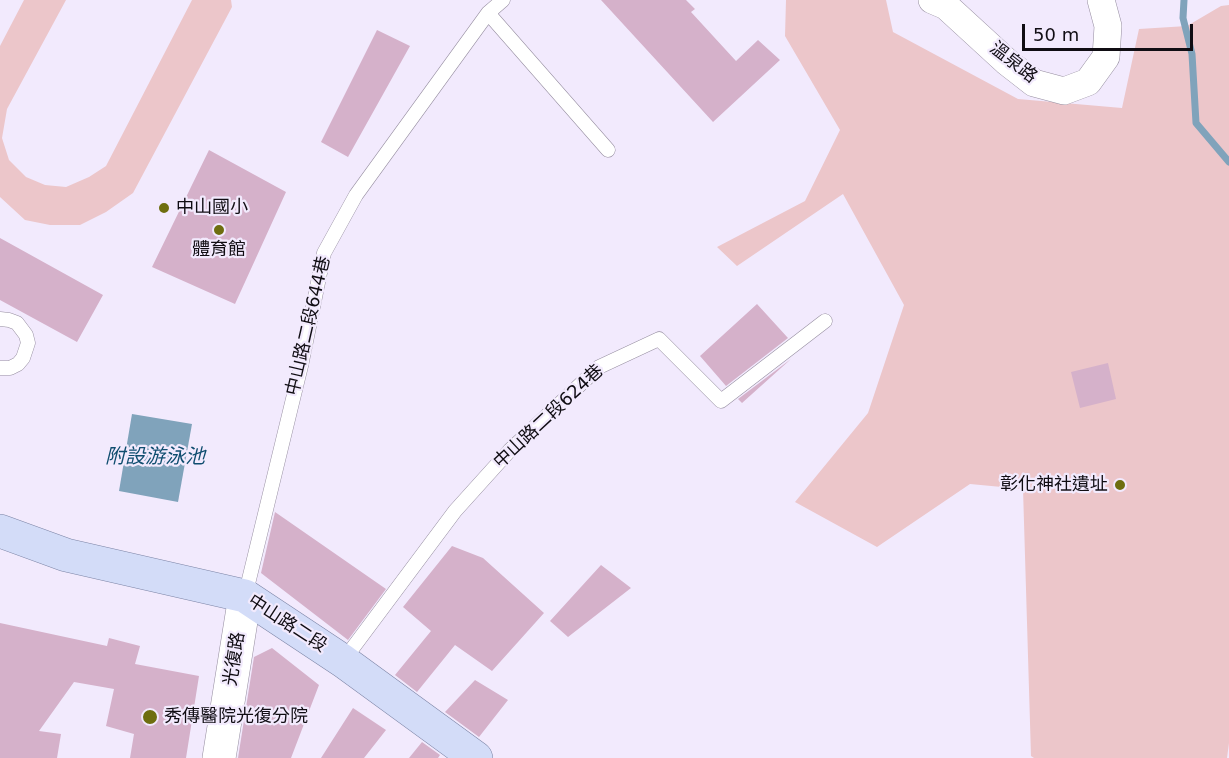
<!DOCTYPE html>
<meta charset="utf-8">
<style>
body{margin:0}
#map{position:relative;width:1229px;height:758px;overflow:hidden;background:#f2eafd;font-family:"DejaVu Sans",sans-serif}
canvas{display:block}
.scale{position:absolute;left:1022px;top:24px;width:171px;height:27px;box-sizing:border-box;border:3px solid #100d13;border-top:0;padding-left:8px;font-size:18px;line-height:21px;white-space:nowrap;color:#100d13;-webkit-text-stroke:4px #f2eafd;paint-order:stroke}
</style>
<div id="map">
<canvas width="1229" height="758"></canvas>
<div class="scale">50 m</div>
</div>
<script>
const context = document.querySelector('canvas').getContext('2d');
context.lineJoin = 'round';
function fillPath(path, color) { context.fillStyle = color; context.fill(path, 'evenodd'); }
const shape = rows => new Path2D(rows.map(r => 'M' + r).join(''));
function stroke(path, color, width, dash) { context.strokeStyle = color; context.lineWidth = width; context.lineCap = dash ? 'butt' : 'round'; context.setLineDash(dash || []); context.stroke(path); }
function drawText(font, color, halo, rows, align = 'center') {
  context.font = font + ' "DejaVu Sans","Noto Sans TC",sans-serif'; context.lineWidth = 4.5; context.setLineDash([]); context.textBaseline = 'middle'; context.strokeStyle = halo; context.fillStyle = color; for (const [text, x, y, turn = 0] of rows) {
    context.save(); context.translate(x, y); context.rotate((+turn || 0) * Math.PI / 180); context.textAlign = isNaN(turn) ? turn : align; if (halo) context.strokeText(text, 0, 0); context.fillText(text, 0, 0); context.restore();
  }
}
const green = shape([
 [24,0,66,0,7,109,2,138,9,160,26,177,45,185,66,187,89,177,106,166,192,0,231,0,232,7,133,193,106,212,80,225,50,225,25,220,0,197,0,46],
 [786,0,886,0,893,32,1018,99,1122,108,1139,29,1187,26,1221,6,1229,5,1229,743,1227,758,1034,758,1031,756,1023,489,970,484,877,547,795,502,868,413,904,305,843,194,737,266,717,247,805,201,840,130,785,36]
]);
const water = shape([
 [132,414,192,424,178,502,119,491]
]);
const stream = shape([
 [1184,0,1183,18,1192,54,1196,123,1229,162]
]);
const building = shape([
 [601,0,686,0,695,9,691,12,736,61,758,40,780,60,713,122],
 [377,30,410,46,348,157,321,142],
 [209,150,286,192,235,304,152,267],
 [0,238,103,295,77,342,0,300],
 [757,304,788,338,726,386,700,356],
 [791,359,742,403,738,399],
 [1108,363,1116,399,1080,408,1071,372],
 [275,512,386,589,348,640,261,573],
 [452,546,483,558,544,613,492,671,455,645,417,692,395,675,431,631,403,607],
 [601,565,631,588,568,637,550,621],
 [0,623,107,646,109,638,140,646,135,664,199,676,186,758,130,758,134,734,106,726,114,689,74,682,39,731,61,734,57,758,0,758],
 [272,648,319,685,291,758,238,758,254,657],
 [475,680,508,700,479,737,445,712],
 [353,708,386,730,364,758,321,758],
 [422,742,440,755,438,758,409,758]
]);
const service = shape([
 [488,13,608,150],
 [0,319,9,320,17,323,26,335,28,343,23,358,18,364,10,368,0,368],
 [245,596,301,366,324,253,356,195,488,13,503,0],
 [343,661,455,511,510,450,599,367,659,339,721,401,825,321]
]);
const minor = shape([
 [932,0,946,6,1007,62,1034,83,1064,91,1088,82,1106,57,1108,26,1101,0]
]);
const tertiary = shape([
 [219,758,245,596]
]);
const primary = shape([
 [0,531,66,555,245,596,343,661,476,758]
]);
const markers = [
 [164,208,6,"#6e6e0f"],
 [219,230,6,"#6e6e0f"],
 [1120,485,6,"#6e6e0f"],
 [150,717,8,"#6e6e0f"]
];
const streetNames = [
 ["溫泉路",1013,63,38],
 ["中山路二段644巷",309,326,-77],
 ["中山路二段624巷",549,417,-43],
 ["中山路二段",287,624,33],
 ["光復路",235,659,-81]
];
const poiNames = [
 ["中山國小",176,208],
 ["體育館",219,250,"center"],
 ["彰化神社遺址",1108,485,"right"],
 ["秀傳醫院光復分院",164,717]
];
const waterNames = [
 ["附設游泳池",155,458]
];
fillPath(green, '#ecc6ca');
fillPath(water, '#80a3bb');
stroke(stream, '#80a3bb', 7);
fillPath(building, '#d5b1ca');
stroke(service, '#968ea0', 15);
stroke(minor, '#968ea0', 28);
stroke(tertiary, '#968ea0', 34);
stroke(primary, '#7c84a5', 34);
stroke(service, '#fff', 14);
stroke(minor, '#fff', 27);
stroke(tertiary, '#fff', 33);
stroke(primary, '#d3dcf8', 33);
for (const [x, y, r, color] of markers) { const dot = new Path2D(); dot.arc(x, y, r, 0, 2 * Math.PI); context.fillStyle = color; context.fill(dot); stroke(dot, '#f2eafd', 2); }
drawText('18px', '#100d13', '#f2eafd', streetNames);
drawText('18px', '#100d13', '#f2eafd', poiNames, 'left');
drawText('italic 20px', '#0f4d6f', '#f2eafd', waterNames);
</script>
